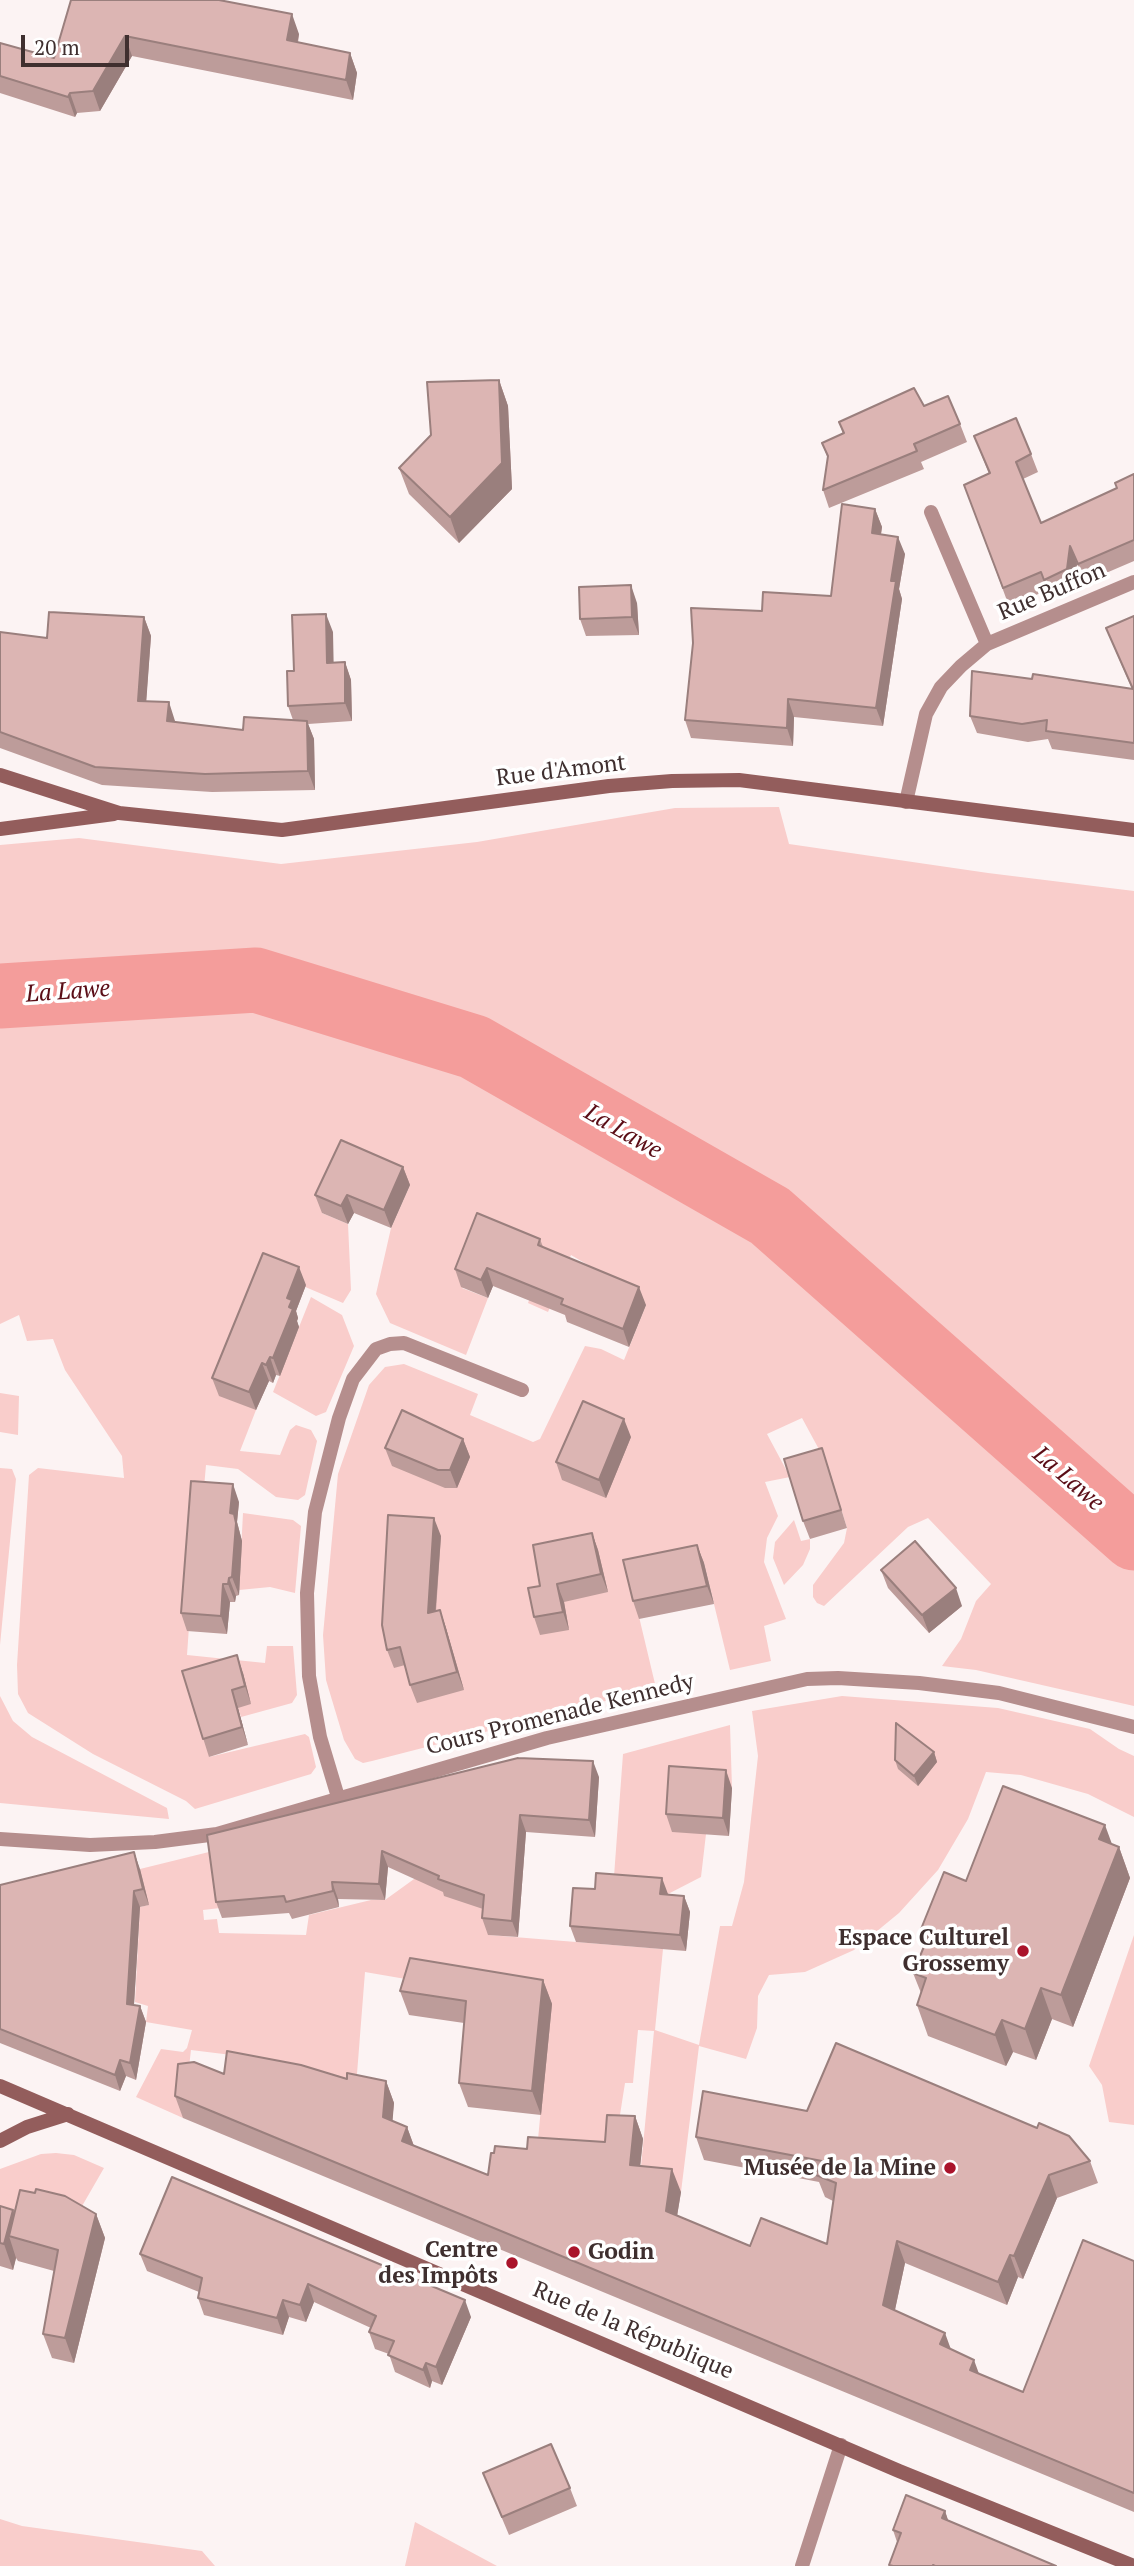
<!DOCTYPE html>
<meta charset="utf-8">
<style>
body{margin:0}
#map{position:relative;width:1134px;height:2566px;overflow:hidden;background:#fcf3f3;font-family:"PT Serif",serif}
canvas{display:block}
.scale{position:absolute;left:21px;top:35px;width:108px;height:32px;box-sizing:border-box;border:4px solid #3f2f2f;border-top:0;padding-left:9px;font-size:21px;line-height:24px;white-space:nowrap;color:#3f2f2f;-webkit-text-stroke:5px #fff;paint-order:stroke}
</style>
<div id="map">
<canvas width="1134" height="2566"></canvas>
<div class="scale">20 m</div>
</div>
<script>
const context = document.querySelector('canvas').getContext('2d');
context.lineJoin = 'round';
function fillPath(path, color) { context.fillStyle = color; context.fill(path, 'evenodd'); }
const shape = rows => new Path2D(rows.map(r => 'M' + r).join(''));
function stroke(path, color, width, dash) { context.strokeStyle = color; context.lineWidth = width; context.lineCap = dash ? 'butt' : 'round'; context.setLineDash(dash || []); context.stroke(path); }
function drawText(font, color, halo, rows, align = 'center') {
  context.font = font + ' "PT Serif",serif'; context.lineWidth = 7; context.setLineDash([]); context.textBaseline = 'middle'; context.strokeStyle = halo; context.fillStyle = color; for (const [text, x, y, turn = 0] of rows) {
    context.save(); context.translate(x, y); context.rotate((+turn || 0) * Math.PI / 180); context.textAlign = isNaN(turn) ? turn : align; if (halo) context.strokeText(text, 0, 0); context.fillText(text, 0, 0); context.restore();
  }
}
const green = shape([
 [779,807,789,844,988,873,1134,891,1134,1706,976,1670,942,1666,961,1639,976,1601,991,1584,928,1518,908,1527,824,1606,817,1603,813,1597,813,1585,844,1543,847,1528,828,1466,802,1418,767,1434,790,1477,765,1482,778,1516,767,1538,764,1562,786,1619,764,1626,771,1661,730,1670,704,1563,630,1579,656,1688,372,1761,363,1763,355,1759,344,1740,326,1680,323,1635,338,1474,369,1385,385,1367,404,1364,478,1394,470,1415,533,1442,540,1439,585,1346,601,1349,624,1360,646,1305,585,1280,588,1265,571,1255,548,1312,528,1303,546,1257,462,1288,488,1298,466,1355,390,1323,376,1294,391,1228,410,1185,322,1213,348,1224,351,1290,343,1303,270,1272,256,1410,240,1451,280,1455,290,1430,296,1425,311,1430,317,1441,305,1495,298,1500,276,1497,238,1469,206,1465,203,1499,198,1499,187,1655,265,1663,267,1646,293,1646,297,1695,292,1703,241,1717,238,1708,243,1673,209,1757,305,1734,309,1737,316,1767,311,1774,195,1809,186,1801,93,1754,28,1713,18,1694,17,1665,29,1475,38,1468,124,1478,122,1456,65,1370,53,1339,27,1341,19,1315,0,1324,0,845,79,838,281,864,477,842,675,808],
 [311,1297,342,1315,354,1346,326,1412,316,1416,273,1392],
 [0,1393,19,1396,18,1435,0,1432],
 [0,1468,12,1469,16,1479,0,1645],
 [243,1513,293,1520,301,1526,295,1593,270,1587,239,1590],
 [794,1520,801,1541,810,1539,810,1549,803,1565,784,1585,773,1558,775,1542],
 [0,1696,13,1721,32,1737,167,1808,169,1819,0,1803],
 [842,1696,998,1708,1090,1729,1119,1749,1134,1756,1134,1817,1088,1794,1021,1775,986,1772,968,1819,938,1870,899,1913,854,1950,805,1972,769,1975,758,1996,757,2028,746,2059,699,2046,681,2192,639,2187,654,2031,638,2030,633,2083,625,2083,614,2153,536,2160,551,2004,365,1972,354,2112,256,2058,191,2050,183,2118,136,2097,161,2049,183,2052,187,2048,192,2030,146,2022,148,2006,135,2002,140,1907,148,1905,140,1869,213,1851,220,1908,203,1910,204,1920,217,1919,219,1933,306,1935,309,1915,371,1900,385,1900,421,1874,483,1881,489,1935,663,1949,655,2030,699,2045,720,1926,732,1926,744,1882,758,1756,752,1711],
 [730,1725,732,1788,676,1784,706,1834,701,1877,668,1894,613,1890,623,1754],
 [1134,1935,1134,2125,1109,2122,1102,2085,1089,2066],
 [56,2153,74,2155,104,2168,74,2220,0,2235,0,2169,41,2154],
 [0,2519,22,2526,202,2551,215,2566,0,2566],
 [415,2522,497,2566,405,2566]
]);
const river = shape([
 [0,996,256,980,474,1047,770,1216,1134,1538]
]);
const street = shape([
 [931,512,987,644],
 [906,802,926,714,941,687,961,666,987,644,1134,582],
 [338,1797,320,1737,309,1676,307,1593,315,1512,339,1418,353,1379,376,1349,390,1344,404,1343,522,1390],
 [0,1839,90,1845,155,1842,217,1834,547,1738,807,1679,838,1678,919,1683,999,1693,1134,1727],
 [802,2566,841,2445]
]);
const secondary = shape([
 [0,775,119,813,282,830,609,786,672,781,739,780,1134,830],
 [0,829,114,814],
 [0,2086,899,2471,1134,2566],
 [0,2141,27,2127,68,2114]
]);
const wall = shape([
 [71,0,299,34,298,43,350,53,357,73,353,100,132,56,100,111,77,113,75,117,0,93,0,43,54,58],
 [499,380,508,406,512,489,459,543,409,494,399,468],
 [924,406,960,424,967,442,921,462,924,469,829,508,823,490,828,459,822,443,843,434,839,422],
 [974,436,1031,454,1038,472,1023,479,1041,523,1117,488,1134,474,1134,561,1085,582,1077,564,1074,587,1050,598,1048,590,1009,606,964,485,989,474],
 [875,509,882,527,881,535,905,554,899,589,902,599,883,726,794,717,793,746,691,738,685,720,762,611,831,596],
 [637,603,639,635,586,636,580,619],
 [1134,616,1134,760,1052,749,1048,739,1028,742,977,733,970,716,1032,679,1132,689,1113,645,1106,628],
 [144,617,151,636,146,701,175,721,175,722,243,730,293,720,288,706,294,671,333,632,333,663,345,662,351,680,352,721,308,724,314,739,315,790,212,792,102,785,0,748,0,632,47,638],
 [403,1167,410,1185,391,1228,354,1213,348,1224,322,1213,315,1195],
 [540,1239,543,1247,646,1305,629,1347,567,1322,565,1315,493,1286,488,1298,461,1287,455,1269],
 [306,1285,296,1311,298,1318,297,1321,299,1327,280,1376,276,1375,273,1383,269,1381,256,1410,219,1396,212,1378],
 [631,1437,606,1498,562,1480,556,1462],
 [463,1439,470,1457,457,1488,445,1488,392,1466,385,1448],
 [828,1466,847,1528,810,1539,803,1521],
 [239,1502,237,1522,242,1541,239,1595,236,1596,235,1602,230,1602,227,1634,187,1631,181,1613],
 [592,1533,598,1550,608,1592,564,1602,569,1630,540,1635,534,1617,540,1586],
 [441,1536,436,1611,440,1610,446,1628,464,1690,417,1703,410,1685,405,1665,394,1668,387,1650],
 [697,1545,704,1563,714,1604,639,1619,633,1601],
 [881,1570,962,1606,929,1633,888,1588],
 [182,1671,243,1673,251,1704,238,1708,248,1745,209,1757],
 [934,1752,937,1762,918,1786,898,1769,895,1760],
 [599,1777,595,1837,526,1832,518,1937,488,1935,482,1918,483,1909,444,1896,443,1892,388,1867,385,1900,338,1899,339,1907,292,1919,289,1913,222,1918,216,1902],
 [732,1788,729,1836,672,1832,666,1814],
 [1112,1844,1119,1847,1130,1878,1073,2027,1052,2019,1036,2060,1013,2052,1006,2066,928,2036,917,2005,921,1993,913,1973,926,1942,921,1929,966,1881],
 [140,1869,149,1905,140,1907,134,2005,140,2006,146,2022,136,2080,126,2076,120,2091,0,2043,0,1885],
 [668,1894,684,1896,690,1912,686,1951,576,1942,570,1926],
 [543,1980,552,2004,541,2115,468,2107,459,2083,464,2023,409,2015,400,1991],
 [224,2074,386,2081,394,2103,392,2121,407,2127,414,2146,488,2175,527,2149,605,2142,635,2116,643,2139,640,2166,681,2192,677,2216,750,2246,827,2244,833,2201,825,2197,819,2182,704,2160,696,2137,807,2111,1090,2161,1098,2183,1057,2198,1023,2279,1018,2277,1007,2305,905,2263,895,2310,951,2349,979,2374,1023,2392,1134,2261,1134,2512,183,2118,175,2096],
 [172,2177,471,2317,442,2385,432,2381,430,2388,395,2372,389,2354,375,2349,369,2332,371,2328,314,2302,306,2322,289,2317,283,2335,204,2315,198,2298,199,2292,147,2271,140,2254],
 [0,2206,14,2214,96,2214,105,2238,74,2363,52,2358,43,2334,54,2271,18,2261,16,2258,13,2270,0,2266],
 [483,2473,570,2488,577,2506,509,2535],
 [945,2511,948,2520,1056,2566,890,2566,889,2565,897,2542,893,2530]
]);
const shadedWall = shape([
 [292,14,299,34,294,60,287,40],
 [125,36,132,56,100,111,93,91],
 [350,53,357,73,353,100,346,80],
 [70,93,77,113,75,117,68,97],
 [499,380,508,406,512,489,459,543,450,517],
 [875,509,882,527,878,551,872,533],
 [898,537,905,554,899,589,902,599,883,726,876,708,891,581],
 [1070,546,1077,564,1074,587,1067,569],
 [631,585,637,603,639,635,632,617],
 [326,614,333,632,334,681,327,663],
 [144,617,151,636,145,719,138,701],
 [345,662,351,680,352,721,345,703],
 [788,699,794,717,793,746,787,728],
 [169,702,175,721,174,740,167,721],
 [307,721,314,739,315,790,308,771],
 [403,1167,410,1185,391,1228,384,1210],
 [347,1195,354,1213,348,1224,341,1206],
 [299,1267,306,1285,296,1311,298,1318,297,1321,299,1327,280,1376,273,1358,287,1298],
 [487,1268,493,1286,488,1298,481,1280],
 [639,1287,646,1305,629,1347,623,1329],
 [270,1357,276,1375,273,1383,266,1365],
 [262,1363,269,1381,256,1410,249,1392],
 [624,1419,631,1437,606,1498,599,1480],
 [463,1439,470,1457,457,1488,450,1470],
 [233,1484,239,1502,237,1522,242,1541,239,1595,232,1577,230,1513],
 [434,1518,441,1536,434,1631,428,1613],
 [592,1533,598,1550,608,1592,601,1574],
 [697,1545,704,1563,714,1604,707,1586],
 [229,1578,236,1596,235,1602,228,1584],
 [223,1584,230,1602,227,1634,221,1616],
 [557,1584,564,1602,569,1630,563,1612],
 [956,1588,962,1606,929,1633,922,1615],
 [440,1610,446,1628,464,1690,457,1672],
 [237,1655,243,1673,251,1704,245,1686],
 [232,1690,238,1708,248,1745,242,1727],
 [934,1752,937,1762,918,1786,914,1776],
 [593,1761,599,1777,595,1837,589,1820],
 [726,1770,732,1788,729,1836,723,1818],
 [520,1815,526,1832,518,1937,512,1921],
 [1105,1825,1116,1855,1119,1847,1130,1878,1073,2027,1061,1995,1099,1839],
 [382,1851,388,1867,385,1900,379,1884],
 [134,1852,140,1869,149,1905,143,1889],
 [662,1878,668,1894,660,1894],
 [332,1882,338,1899,339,1907,333,1891],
 [134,1891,140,1907,133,2020,127,2004],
 [684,1896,690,1912,686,1951,680,1935],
 [543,1980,552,2004,541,2115,532,2091],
 [1041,1988,1052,2019,1036,2060,1025,2029],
 [140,2006,146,2022,136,2080,130,2063],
 [1002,2020,1013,2052,1006,2066,995,2035],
 [120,2060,126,2076,120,2091,115,2075],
 [386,2081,394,2103,391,2140,383,2117],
 [635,2116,643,2139,638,2187,630,2165],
 [407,2127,415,2149,402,2141],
 [672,2169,681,2192,674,2234,666,2211],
 [1049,2175,1057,2198,1023,2279,1014,2256],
 [13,2210,22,2236,9,2236,16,2258,13,2270,4,2244],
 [96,2214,105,2238,74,2363,65,2338],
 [897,2241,905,2263,891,2328,883,2305],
 [1010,2255,1018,2277,1007,2305,998,2282],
 [308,2284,314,2302,306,2322,300,2305],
 [283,2300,289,2317,283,2335,277,2318],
 [465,2300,471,2317,442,2385,436,2367],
 [945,2333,953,2355,940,2344],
 [974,2360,982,2382,970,2370],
 [426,2363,432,2381,430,2388,423,2370],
 [945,2511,951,2529,942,2518]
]);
const building = shape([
 [71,0,219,0,292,14,287,40,350,53,346,80,125,36,93,91,70,93,68,97,0,76,0,43,54,58,71,0],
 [499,380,502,463,450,517,399,468,431,435,427,382,499,380],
 [914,388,924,406,948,396,960,424,914,444,917,451,823,490,828,456,822,443,844,433,839,422,914,388],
 [1016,418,1031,454,1016,462,1041,523,1117,488,1115,483,1134,474,1134,540,1078,564,1070,546,1067,569,1044,580,1041,572,1003,588,964,485,990,473,974,436,1016,418],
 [842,504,875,509,872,533,898,537,891,581,896,581,876,708,788,699,787,728,685,720,693,643,691,608,762,611,763,592,831,596,842,504],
 [631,585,632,617,580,619,579,587,631,585],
 [49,612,144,617,138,701,169,702,167,721,243,730,244,717,307,721,308,771,205,774,95,767,0,732,0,632,47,638,49,612],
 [326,614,327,663,345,662,345,703,288,706,287,671,294,671,292,615,326,614],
 [1134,616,1134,743,1046,731,1047,720,1022,724,970,716,972,671,1032,679,1033,674,1133,689,1106,628,1134,616],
 [341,1140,403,1167,384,1210,347,1195,341,1206,315,1195,341,1140],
 [477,1213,540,1239,538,1245,639,1287,623,1329,561,1304,563,1299,487,1268,481,1280,455,1269,477,1213],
 [263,1253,299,1267,287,1298,292,1300,289,1307,293,1309,273,1358,270,1357,266,1365,262,1363,249,1392,212,1378,263,1253],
 [583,1401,624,1419,599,1480,556,1462,583,1401],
 [402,1410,463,1439,450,1470,438,1470,385,1448,402,1410],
 [822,1448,841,1510,803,1521,784,1459,822,1448],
 [191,1481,233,1484,230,1513,234,1514,236,1523,232,1577,229,1578,228,1584,223,1584,221,1616,181,1613,191,1481],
 [388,1515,434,1518,428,1613,440,1610,457,1672,410,1685,400,1647,387,1650,382,1625,388,1515],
 [592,1533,601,1574,557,1584,563,1612,534,1617,528,1588,540,1586,533,1545,592,1533],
 [915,1541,956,1588,922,1615,881,1570,915,1541],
 [697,1545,707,1586,633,1601,623,1560,697,1545],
 [237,1655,245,1686,232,1690,242,1727,203,1739,182,1671,237,1655],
 [896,1723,934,1752,914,1776,895,1760,896,1723],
 [518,1758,593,1761,589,1820,520,1815,512,1921,482,1918,484,1895,438,1879,439,1876,382,1851,379,1884,332,1882,333,1891,286,1902,284,1896,216,1902,207,1835,518,1758],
 [669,1766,726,1770,723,1818,666,1814,669,1766],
 [1003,1786,1105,1825,1099,1839,1119,1847,1061,1995,1041,1988,1025,2029,1002,2020,995,2035,917,2005,926,1978,913,1973,930,1932,921,1929,944,1872,966,1881,1003,1786],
 [134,1852,143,1889,134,1891,127,2004,140,2006,130,2063,120,2060,115,2075,0,2029,0,1885,134,1852],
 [596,1873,662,1878,660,1894,684,1896,680,1935,570,1926,573,1888,595,1889,596,1873],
 [410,1958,543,1980,532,2091,459,2083,466,2001,400,1991,410,1958],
 [836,2043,1037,2128,1039,2123,1069,2136,1090,2161,1049,2175,1014,2256,1010,2255,998,2282,897,2241,883,2305,945,2333,940,2344,974,2360,970,2370,1023,2392,1083,2240,1134,2261,1134,2493,175,2096,178,2064,194,2062,224,2074,227,2051,301,2065,347,2079,347,2073,386,2081,383,2117,407,2127,402,2141,488,2175,491,2153,494,2153,495,2146,527,2149,528,2137,605,2142,607,2115,635,2116,630,2165,672,2169,666,2211,750,2246,761,2218,827,2244,836,2183,816,2175,822,2161,696,2137,703,2091,807,2111,836,2043],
 [172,2177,465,2300,436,2367,426,2363,423,2370,388,2355,394,2341,369,2332,376,2316,308,2284,300,2305,283,2300,277,2318,198,2298,202,2278,140,2254,172,2177],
 [36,2189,65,2196,96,2214,65,2338,43,2334,58,2250,9,2236,20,2190,35,2193,36,2189],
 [0,2206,13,2210,4,2244,0,2243,0,2206],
 [551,2444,570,2488,502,2517,483,2473,551,2444],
 [906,2495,945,2511,942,2518,1056,2566,935,2566,933,2565,933,2566,893,2566,889,2565,901,2533,893,2530,906,2495]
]);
const markers = [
 [1023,1951,7,"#aa142b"],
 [950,2168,7,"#aa142b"],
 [574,2252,7,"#aa142b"],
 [512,2263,7,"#aa142b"]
];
const streetNames = [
 ["Rue Buffon",1052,592,-23],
 ["Rue d'Amont",561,771,-7],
 ["Cours Promenade Kennedy",560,1715,-14],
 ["Rue de la République",633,2331,23]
];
const poiNames = [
 ["Espace Culturel",1009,1938],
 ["Grossemy",1009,1964],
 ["Musée de la Mine",936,2168],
 ["Centre",498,2250],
 ["des Impôts",498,2276],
 ["Godin",588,2252,"left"]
];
const waterNames = [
 ["La Lawe",68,992,-4],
 ["La Lawe",623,1132,30],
 ["La Lawe",1068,1479,41]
];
fillPath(green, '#f9cdcb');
stroke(river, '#f49d9b', 65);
stroke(street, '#b58e8d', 14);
stroke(secondary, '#935d5c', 14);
fillPath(wall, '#bd9c9a');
fillPath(shadedWall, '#9a7f7d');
fillPath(building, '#dcb5b3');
stroke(building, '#9a7f7d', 2);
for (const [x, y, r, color] of markers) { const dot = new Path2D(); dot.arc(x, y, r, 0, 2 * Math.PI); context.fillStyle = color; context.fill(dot); stroke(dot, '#fff', 2.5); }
drawText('23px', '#3f2f2f', '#fff', streetNames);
drawText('bold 23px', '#3f2f2f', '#fff', poiNames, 'right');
drawText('italic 24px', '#5a0d16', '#fff', waterNames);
</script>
